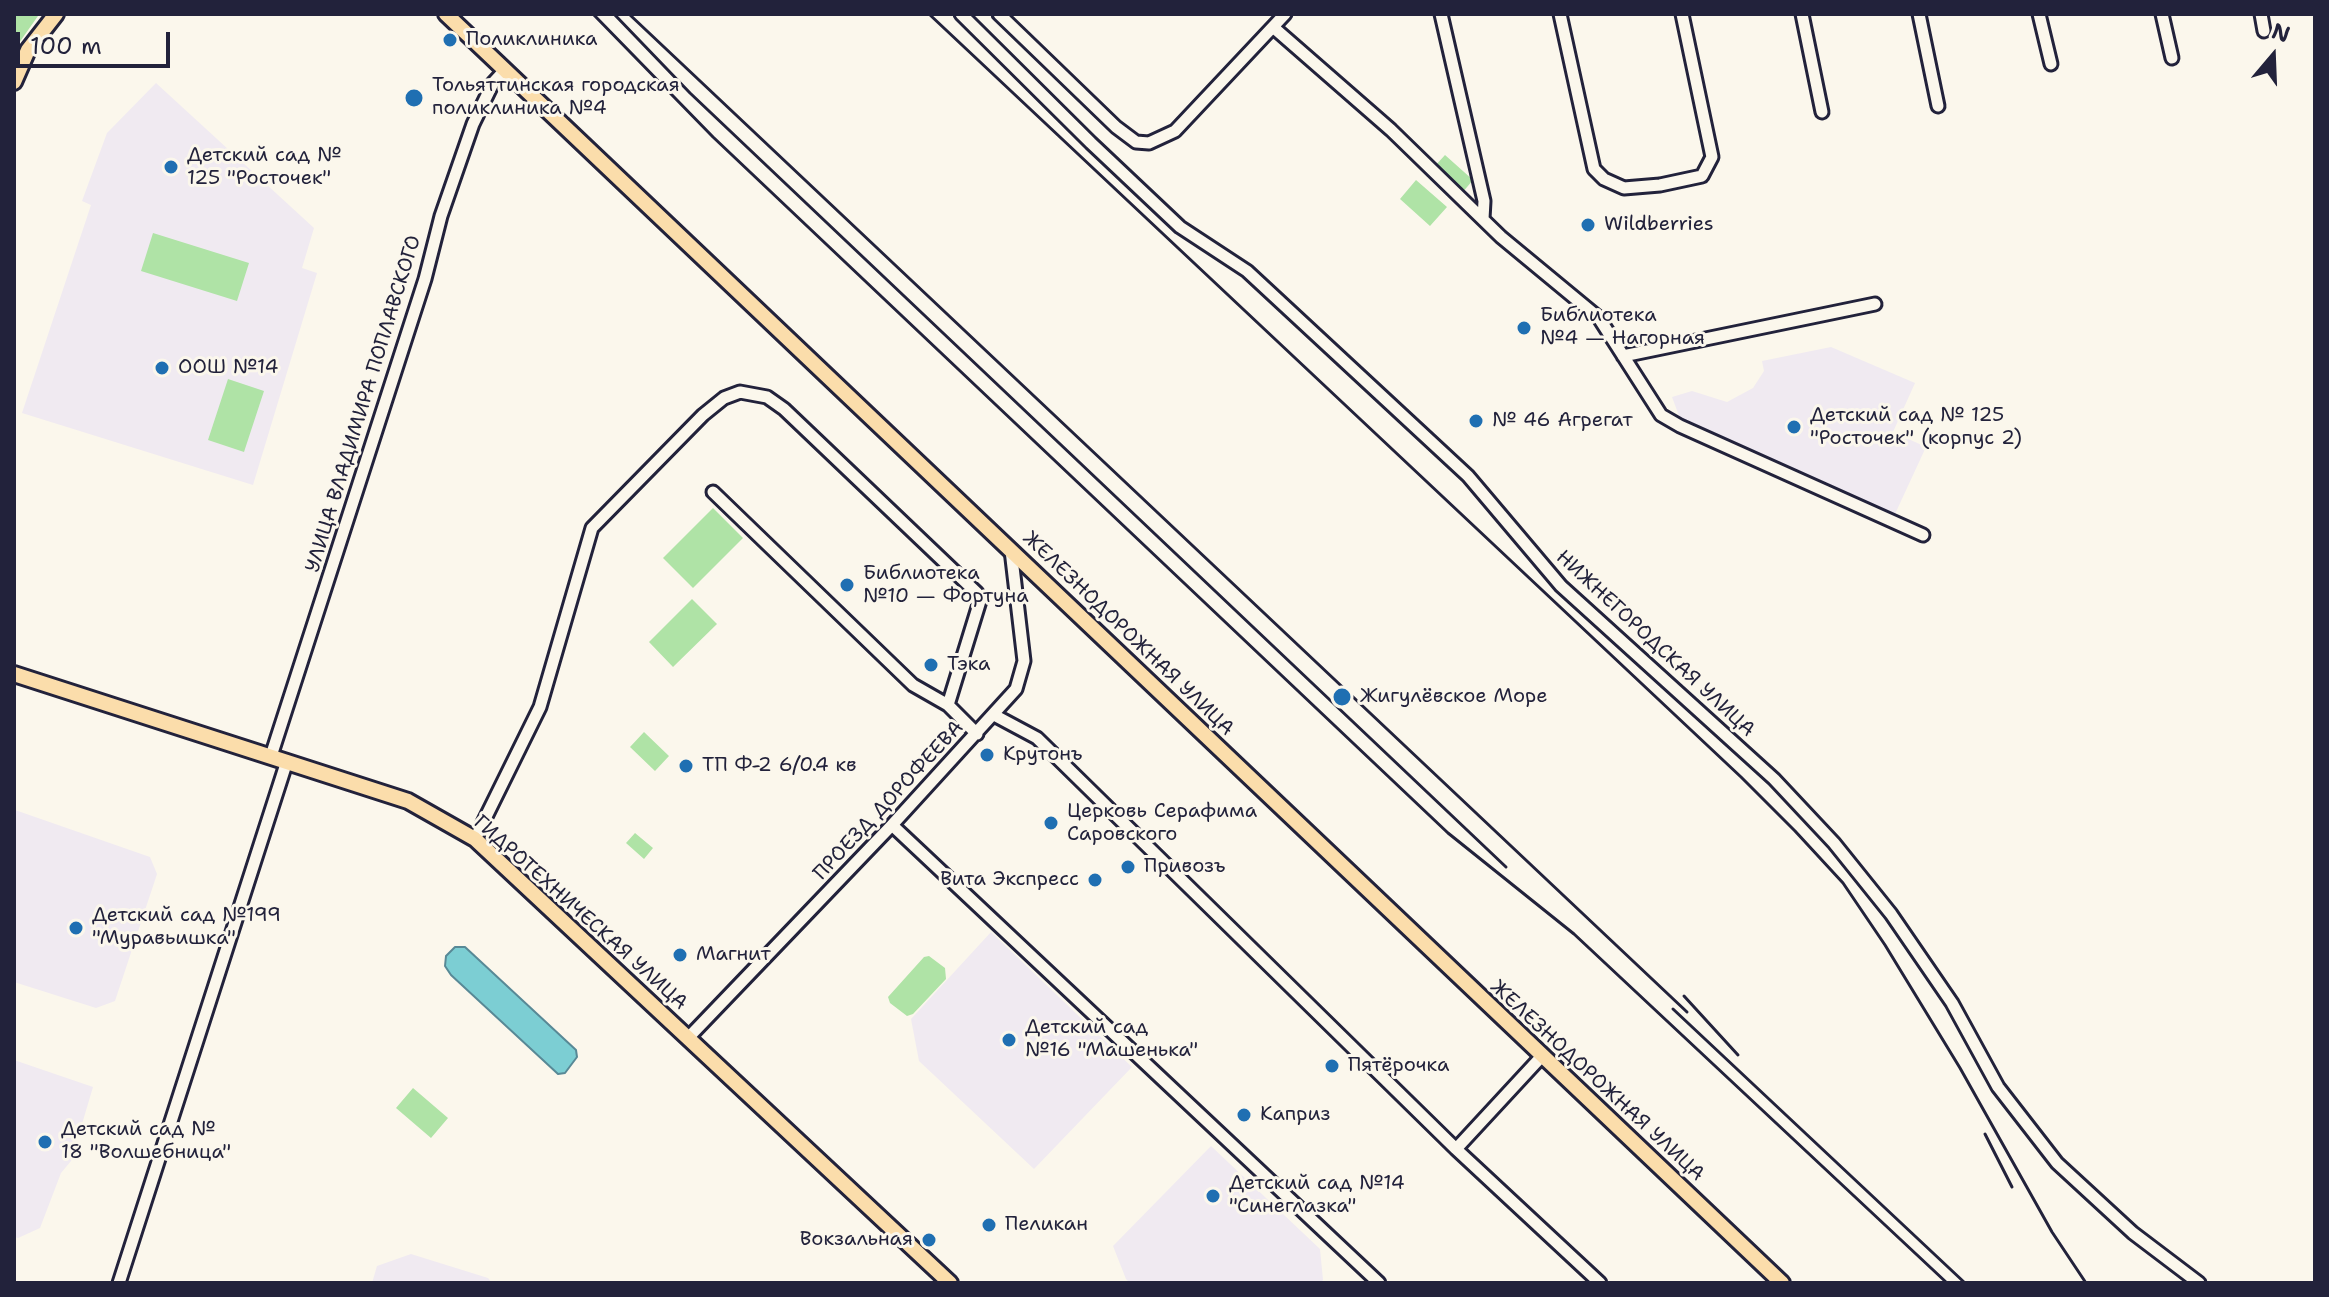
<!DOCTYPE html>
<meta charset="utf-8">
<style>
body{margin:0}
#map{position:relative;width:2329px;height:1297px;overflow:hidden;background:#fbf7ec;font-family:"Shantell Sans",sans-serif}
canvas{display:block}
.frame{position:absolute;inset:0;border:16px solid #22223b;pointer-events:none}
.north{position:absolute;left:2233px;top:16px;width:80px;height:80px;-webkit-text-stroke:6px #fbf7ec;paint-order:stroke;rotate:19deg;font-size:22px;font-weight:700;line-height:32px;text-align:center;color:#22223b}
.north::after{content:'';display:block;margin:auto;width:28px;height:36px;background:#22223b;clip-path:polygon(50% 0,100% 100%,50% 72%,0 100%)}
.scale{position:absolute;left:16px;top:32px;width:154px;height:36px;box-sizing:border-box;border:4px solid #22223b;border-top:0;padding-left:10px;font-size:24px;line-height:28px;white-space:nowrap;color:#22223b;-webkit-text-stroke:6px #fbf7ec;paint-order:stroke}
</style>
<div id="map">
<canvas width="2329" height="1297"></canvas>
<div class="frame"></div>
<div class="north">N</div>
<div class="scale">100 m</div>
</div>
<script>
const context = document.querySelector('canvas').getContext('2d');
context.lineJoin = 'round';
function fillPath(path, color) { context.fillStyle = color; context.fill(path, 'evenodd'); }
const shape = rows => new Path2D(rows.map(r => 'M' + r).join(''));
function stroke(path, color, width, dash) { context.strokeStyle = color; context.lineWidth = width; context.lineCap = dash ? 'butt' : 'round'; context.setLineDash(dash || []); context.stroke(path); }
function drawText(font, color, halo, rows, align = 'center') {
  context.font = font + ' "Shantell Sans",sans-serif'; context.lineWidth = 6; context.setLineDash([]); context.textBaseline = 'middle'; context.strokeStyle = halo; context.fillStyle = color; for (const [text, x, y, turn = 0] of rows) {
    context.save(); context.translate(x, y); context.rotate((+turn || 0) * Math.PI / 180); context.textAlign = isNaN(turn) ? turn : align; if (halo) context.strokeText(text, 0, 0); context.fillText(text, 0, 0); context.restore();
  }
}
const built = shape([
 [156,83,314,228,302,268,317,273,253,485,22,413,91,205,82,201,107,133],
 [1831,347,1915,383,1893,432,1926,447,1895,514,1681,421,1672,397,1692,391,1727,402,1753,388,1764,371,1762,361],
 [15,810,150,857,157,874,115,1001,96,1008,14,982],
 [991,932,1132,1067,1034,1169,919,1061,911,1019],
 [14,1060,93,1087,71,1161,61,1173,40,1228,18,1238,14,1237],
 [1211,1146,1320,1249,1323,1280,1320,1283,1130,1283,1126,1279,1113,1246],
 [411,1254,488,1278,492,1283,372,1283,377,1266]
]);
const green = shape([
 [14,14,35,14,38,16,14,50],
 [1445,155,1473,180,1462,193,1434,167],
 [1416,180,1447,207,1430,226,1400,199],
 [153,233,249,263,237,301,141,271],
 [228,379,264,391,244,452,208,440],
 [713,508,743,538,693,588,663,558],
 [692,599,717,624,673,667,649,642],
 [644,732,669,756,655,771,630,747],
 [635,833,653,848,644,859,626,843],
 [929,956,945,968,946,979,913,1014,907,1016,890,1003,888,997,924,957],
 [413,1088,448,1118,431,1138,396,1108]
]);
const water = shape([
 [455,947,465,947,576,1050,577,1057,565,1073,558,1074,451,975,445,966,446,956,455,947]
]);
const minor = shape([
 [961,14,1091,143,1180,227,1247,271,1468,476,1561,586,1774,779,1834,843,1891,914,1952,1003,1998,1087,2057,1163,2133,1233,2199,1283],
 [999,14,1116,127,1136,142,1149,143,1175,131,1285,14],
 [1441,14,1484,201,1483,219],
 [1560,14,1594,169,1604,179,1624,188,1660,185,1702,176,1712,157,1682,14],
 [1802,14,1822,112],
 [1919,14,1938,106],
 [2039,14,2051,64],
 [2162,14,2172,58],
 [2261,14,2264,31],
 [1273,27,1391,130,1501,237,1599,318,1661,415,1680,426,1923,535],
 [1623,356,1875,304],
 [713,492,913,685,948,705,977,734],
 [994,715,1037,738,1456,1149,1600,1283],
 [271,756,425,279,441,216,473,124,493,83,505,70],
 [892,825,1379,1283],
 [475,839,540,707,592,528,703,415,724,398,740,392,767,397,784,409,977,593,980,601,948,705],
 [688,1038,892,825,1016,689,1024,661,1011,550],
 [1456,1149,1542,1056],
 [119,1283,287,761]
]);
const major = shape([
 [446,14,1782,1283],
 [14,82,28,50,56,14],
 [14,674,408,801,475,839,950,1283]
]);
const rail = shape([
 [593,14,713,137,1448,833,1574,934,1947,1283],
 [614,14,690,93,1506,867],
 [629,14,1687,1012],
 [929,14,1741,777,1795,831,1843,883,1885,945,1960,1068,2052,1232,2086,1283],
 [1684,996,1738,1055],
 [1673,1009,1965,1283],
 [1985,1134,2012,1187]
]);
const markers = [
 [450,40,8,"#1f6fb2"],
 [414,98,10,"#1f6fb2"],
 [171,167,8,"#1f6fb2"],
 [1588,225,8,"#1f6fb2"],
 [1524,328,8,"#1f6fb2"],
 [162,368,8,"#1f6fb2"],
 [1476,421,8,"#1f6fb2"],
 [1794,427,8,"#1f6fb2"],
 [847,585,8,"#1f6fb2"],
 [931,665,8,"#1f6fb2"],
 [1342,697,10,"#1f6fb2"],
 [987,755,8,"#1f6fb2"],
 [686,766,8,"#1f6fb2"],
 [1051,823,8,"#1f6fb2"],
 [1128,867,8,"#1f6fb2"],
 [1095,880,8,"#1f6fb2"],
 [76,928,8,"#1f6fb2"],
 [680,955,8,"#1f6fb2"],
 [1009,1040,8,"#1f6fb2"],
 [1332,1066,8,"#1f6fb2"],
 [1244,1115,8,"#1f6fb2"],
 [45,1142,8,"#1f6fb2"],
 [1213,1196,8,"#1f6fb2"],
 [989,1225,8,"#1f6fb2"],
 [929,1240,8,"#1f6fb2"]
];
const poiNames = [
 ["Поликлиника",466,40],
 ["Тольяттинская городская",432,86],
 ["поликлиника №4",432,109],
 ["Детский сад №",187,156],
 ["125 \"Росточек\"",187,179],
 ["Wildberries",1604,225],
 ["Библиотека",1540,316],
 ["№4 — Нагорная",1540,339],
 ["ООШ №14",178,368],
 ["Детский сад № 125",1810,416],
 ["\"Росточек\" (корпус 2)",1810,439],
 ["№ 46 Агрегат",1492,421],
 ["Библиотека",863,574],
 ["№10 — Фортуна",863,597],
 ["Тэка",947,665],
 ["Жигулёвское Море",1360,697],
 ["Крутонъ",1003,755],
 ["ТП Ф-2 6/0.4 кв",702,766],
 ["Церковь Серафима",1067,812],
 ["Саровского",1067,835],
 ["Привозъ",1144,867],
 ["Вита Экспресс",1079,880,"right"],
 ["Детский сад №199",92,916],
 ["\"Муравьишка\"",92,939],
 ["Магнит",696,955],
 ["Детский сад",1025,1028],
 ["№16 \"Машенька\"",1025,1051],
 ["Пятёрочка",1348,1066],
 ["Каприз",1260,1115],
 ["Детский сад №",61,1130],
 ["18 \"Волшебница\"",61,1153],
 ["Детский сад №14",1229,1184],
 ["\"Синеглазка\"",1229,1207],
 ["Пеликан",1005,1225],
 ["Вокзальная",913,1240,"right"]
];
const streetNames = [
 ["УЛИЦА ВЛАДИМИРА ПОПЛАВСКОГО",364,404,-73],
 ["ЖЕЛЕЗНОДОРОЖНАЯ УЛИЦА",1128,634,44],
 ["НИЖНЕГОРОДСКАЯ УЛИЦА",1655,644,43],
 ["ПРОЕЗД ДОРОФЕЕВА",889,801,-47],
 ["ГИДРОТЕХНИЧЕСКАЯ УЛИЦА",580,913,42],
 ["ЖЕЛЕЗНОДОРОЖНАЯ УЛИЦА",1597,1081,43]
];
fillPath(built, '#f0eaf1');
fillPath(green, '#afe3a6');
fillPath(water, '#7cced3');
stroke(water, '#588996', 2);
stroke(minor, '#22223b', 17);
stroke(major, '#22223b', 20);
stroke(minor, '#fbf7ec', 11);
stroke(major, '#fbddab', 14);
stroke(rail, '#22223b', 3);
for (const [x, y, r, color] of markers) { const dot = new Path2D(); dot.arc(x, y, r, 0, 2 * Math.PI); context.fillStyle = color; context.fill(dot); stroke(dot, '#fbf7ec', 3); }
drawText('20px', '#22223b', '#fbf7ec', poiNames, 'left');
drawText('20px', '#22223b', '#fbf7ec', streetNames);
</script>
